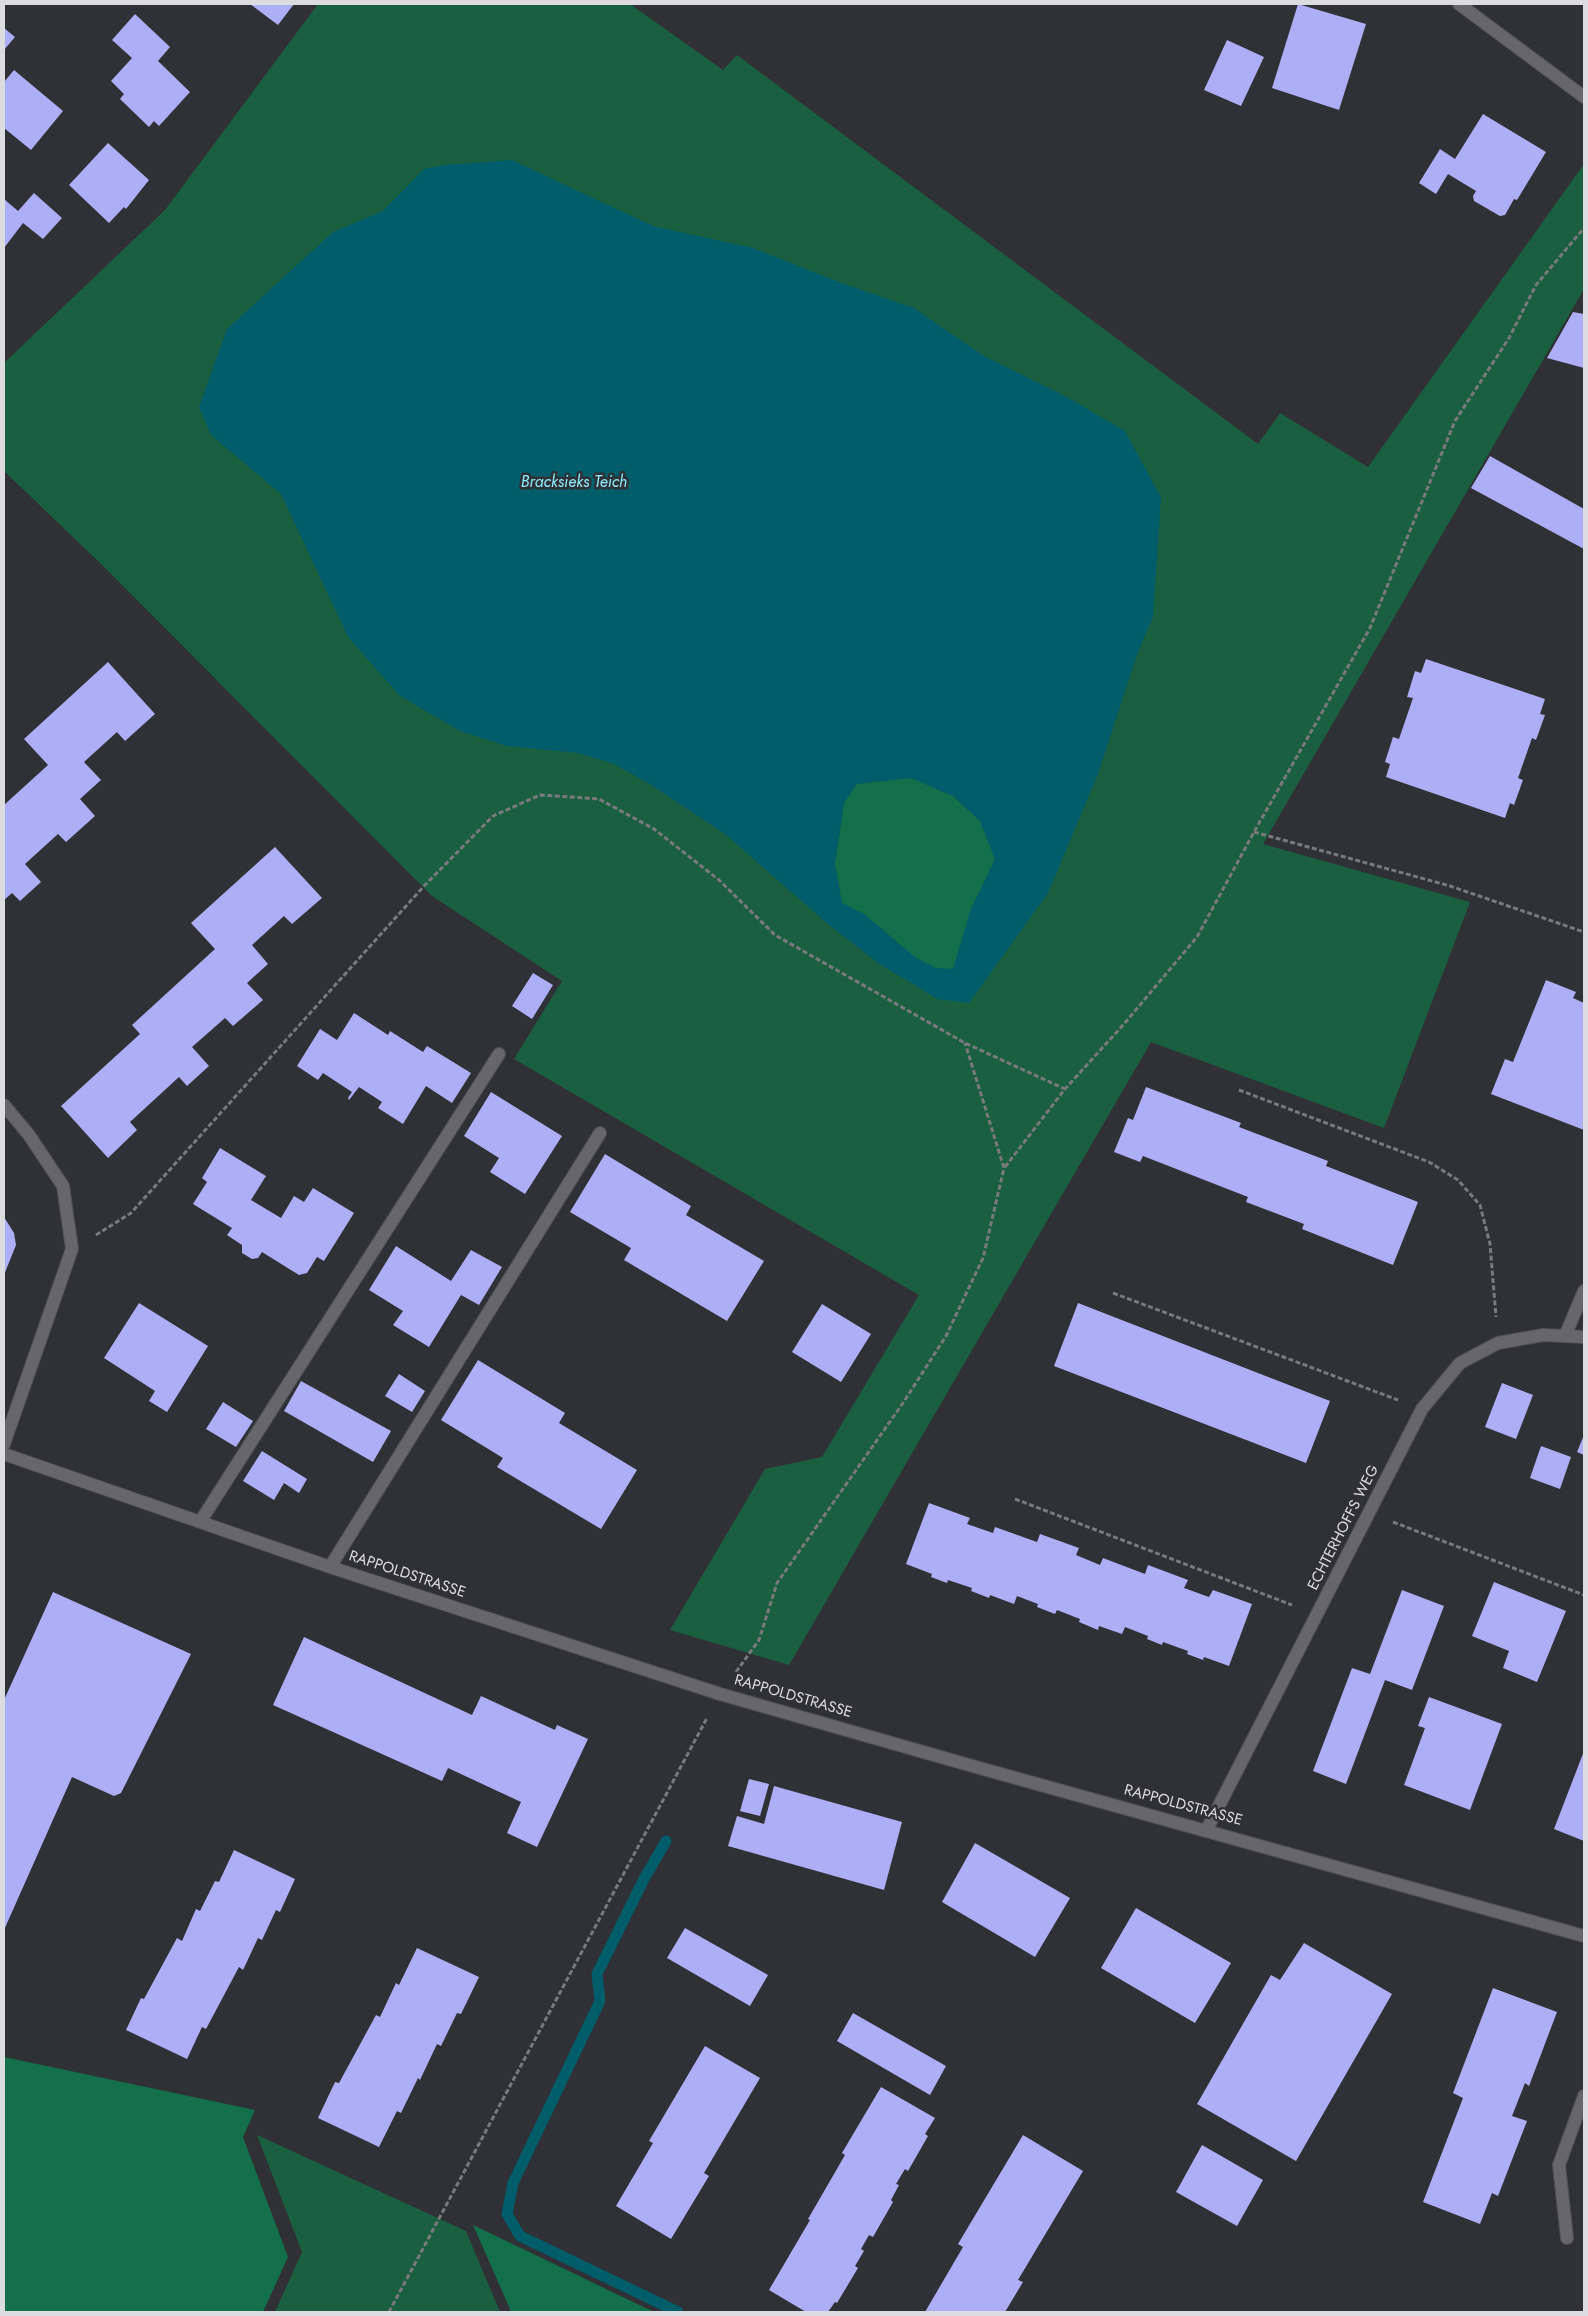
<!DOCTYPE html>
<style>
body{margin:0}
#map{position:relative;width:1588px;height:2316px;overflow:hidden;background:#303136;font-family:Jost,sans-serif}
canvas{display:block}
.frame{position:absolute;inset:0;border:5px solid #dcdce0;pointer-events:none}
</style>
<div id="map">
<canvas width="1588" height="2316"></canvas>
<div class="frame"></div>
</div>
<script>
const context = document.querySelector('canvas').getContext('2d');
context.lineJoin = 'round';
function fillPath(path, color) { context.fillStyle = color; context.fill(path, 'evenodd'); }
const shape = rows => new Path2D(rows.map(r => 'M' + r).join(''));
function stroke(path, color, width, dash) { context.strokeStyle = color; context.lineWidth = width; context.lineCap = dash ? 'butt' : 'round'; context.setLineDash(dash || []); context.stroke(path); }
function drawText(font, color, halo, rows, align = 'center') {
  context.font = font + ' Jost,sans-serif'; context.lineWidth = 5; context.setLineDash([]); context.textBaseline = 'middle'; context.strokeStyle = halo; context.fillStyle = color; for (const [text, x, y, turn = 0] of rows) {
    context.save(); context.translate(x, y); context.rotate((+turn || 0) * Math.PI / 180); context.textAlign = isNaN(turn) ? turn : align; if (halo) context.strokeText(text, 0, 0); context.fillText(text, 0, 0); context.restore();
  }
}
const green = shape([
 [318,4,630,4,723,70,737,55,1258,444,1280,413,1368,467,1584,164,1584,289,1263,844,1470,902,1384,1128,1151,1042,789,1665,670,1630,765,1469,822,1457,919,1295,514,1059,562,981,432,896,100,563,4,471,4,363,165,210],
 [257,2135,466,2231,500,2312,275,2312,302,2252]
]);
const forest = shape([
 [911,778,953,796,980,821,995,859,971,909,953,969,936,968,916,958,864,914,842,903,835,864,844,803,857,784],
 [4,2057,255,2110,243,2137,288,2257,263,2312,4,2312],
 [473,2225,654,2312,509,2312,510,2309]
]);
const water = shape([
 [512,160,653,226,753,248,836,281,914,308,984,356,1067,397,1125,431,1161,497,1153,617,1138,652,1098,774,1048,893,969,1003,937,999,878,963,829,925,725,834,651,785,614,764,578,753,507,746,460,731,400,696,348,637,281,494,211,435,199,407,227,329,333,232,383,211,424,169,444,165],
 [911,778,953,796,980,821,995,859,971,909,953,969,936,968,916,958,864,914,842,903,835,864,844,803,857,784]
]);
const stream = shape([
 [666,1841,644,1879,597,1974,600,2001,513,2183,507,2214,520,2236,678,2312]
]);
const building = shape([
 [250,4,294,4,278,25],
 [1298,4,1366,24,1339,110,1272,88],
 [135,14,170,47,158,61,190,92,159,126,154,121,149,127,120,99,124,94,111,81,132,58,112,40],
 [4,28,15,37,4,50],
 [1227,40,1264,57,1241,106,1204,90],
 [14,70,63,111,31,150,4,128,4,82],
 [1483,114,1546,152,1517,200,1514,199,1505,215,1500,216,1474,201,1473,196,1476,191,1448,174,1436,194,1419,183,1440,149,1455,159],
 [108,143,149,180,126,209,124,207,109,223,69,185],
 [34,193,62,218,43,239,23,223,4,248,4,199,18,211],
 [1573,312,1584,314,1584,368,1547,358],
 [1490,456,1584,509,1584,549,1471,488],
 [1426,659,1545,699,1540,714,1545,715,1536,740,1532,738,1518,778,1523,780,1514,805,1510,803,1505,818,1386,777,1390,764,1385,762,1393,737,1399,739,1413,698,1407,697,1415,671,1421,673],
 [108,662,155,714,125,741,117,732,84,762,101,780,80,799,95,816,66,842,58,834,25,864,41,882,20,901,12,893,4,900,4,805,48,765,24,739],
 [275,847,322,898,292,924,284,916,252,945,268,964,247,983,263,1000,233,1026,225,1018,192,1047,209,1066,187,1086,179,1077,130,1122,137,1130,108,1158,61,1106,140,1034,132,1025,215,949,191,923],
 [533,973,553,985,532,1019,512,1006],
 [1546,980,1576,992,1573,998,1584,1003,1584,1130,1491,1094,1505,1059,1513,1062],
 [354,1013,388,1035,390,1031,423,1052,427,1046,471,1073,452,1103,426,1086,403,1124,378,1108,382,1102,359,1087,349,1100,348,1098,352,1092,323,1073,318,1080,297,1066,320,1029,337,1040],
 [1146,1087,1241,1123,1239,1127,1328,1161,1326,1166,1418,1202,1393,1265,1302,1229,1304,1224,1246,1202,1248,1197,1143,1156,1140,1162,1114,1152,1128,1118,1133,1120],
 [491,1092,562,1136,525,1194,490,1172,499,1158,464,1136],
 [220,1148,266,1176,251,1200,281,1218,294,1196,304,1202,313,1188,354,1213,324,1261,317,1257,307,1273,299,1275,262,1252,258,1258,252,1259,242,1253,242,1245,227,1235,232,1228,193,1204,207,1182,202,1178],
 [605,1154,691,1206,686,1215,764,1261,727,1321,624,1260,631,1248,570,1212],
 [4,1217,14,1233,16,1245,4,1275],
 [396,1246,451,1281,471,1250,502,1267,479,1305,461,1295,429,1347,393,1325,403,1311,369,1290],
 [139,1303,208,1346,167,1412,149,1401,155,1391,104,1358],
 [1078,1303,1330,1401,1306,1463,1054,1366],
 [822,1304,871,1334,841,1382,792,1352],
 [478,1360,565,1413,559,1423,637,1470,601,1529,497,1467,503,1458,441,1420],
 [399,1374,425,1391,412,1412,385,1396],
 [301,1381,391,1431,373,1462,284,1411],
 [1502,1383,1533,1395,1516,1439,1485,1427],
 [223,1402,253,1421,236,1447,206,1429],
 [1584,1435,1584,1455,1577,1452],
 [1541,1446,1571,1457,1560,1489,1530,1478],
 [262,1451,307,1479,299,1493,284,1483,274,1500,243,1481],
 [929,1503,970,1518,967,1524,993,1533,995,1527,1037,1542,1040,1534,1079,1548,1076,1555,1100,1565,1103,1558,1145,1574,1148,1565,1188,1580,1184,1588,1209,1597,1213,1590,1252,1604,1229,1666,1204,1657,1203,1660,1187,1654,1188,1651,1163,1642,1162,1645,1147,1639,1148,1636,1125,1627,1122,1634,1099,1626,1098,1630,1079,1622,1080,1619,1057,1610,1055,1614,1037,1607,1038,1604,1017,1596,1014,1604,990,1595,989,1598,971,1591,972,1588,948,1580,947,1583,931,1577,932,1574,906,1564],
 [1494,1582,1566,1611,1537,1682,1503,1668,1509,1651,1472,1636],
 [1402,1590,1444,1606,1412,1690,1385,1680,1346,1784,1313,1771,1352,1668,1370,1674],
 [53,1592,191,1654,121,1793,114,1796,72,1777,4,1930,4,1700],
 [304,1637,472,1715,481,1696,555,1730,557,1725,588,1739,537,1847,507,1833,521,1802,448,1768,442,1781,273,1705],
 [1429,1697,1502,1724,1470,1810,1404,1785,1425,1728,1418,1726],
 [1584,1751,1584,1841,1554,1829],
 [749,1779,769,1784,760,1816,740,1811],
 [774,1786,902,1822,884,1890,728,1846,737,1816,764,1824],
 [975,1843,1070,1898,1035,1957,942,1902],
 [234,1850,295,1879,280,1912,276,1910,262,1940,258,1938,243,1970,239,1967,206,2029,202,2027,187,2059,126,2030,141,1998,144,1999,177,1938,182,1941,196,1909,200,1911,215,1881,219,1882],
 [1136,1908,1231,1963,1195,2023,1101,1968],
 [685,1928,768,1975,750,2006,667,1958],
 [1304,1943,1392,1994,1296,2161,1197,2104,1271,1975,1280,1980],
 [417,1948,479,1977,461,2014,457,2013,441,2046,437,2044,420,2080,418,2078,401,2113,397,2111,379,2147,318,2118,335,2082,339,2083,376,2015,380,2017,396,1983,399,1985],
 [1493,1988,1557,2012,1529,2086,1525,2083,1512,2116,1527,2121,1498,2196,1492,2193,1480,2224,1423,2202,1463,2098,1453,2093],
 [853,2013,946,2066,930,2095,837,2041],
 [705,2046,760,2078,704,2173,709,2176,671,2239,616,2206,653,2143,649,2141],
 [881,2087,935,2118,925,2134,928,2136,908,2171,905,2169,896,2184,899,2185,891,2200,893,2202,873,2237,869,2235,861,2249,864,2251,855,2266,858,2268,837,2303,835,2302,828,2312,806,2312,769,2290,810,2220,808,2219,845,2155,842,2153],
 [1023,2135,1083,2171,1018,2280,1023,2282,1005,2312,925,2312,963,2247,958,2244],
 [1202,2145,1263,2180,1237,2226,1176,2192]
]);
const path = shape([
 [1254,832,1450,886,1584,932],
 [1239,1090,1429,1162,1458,1180,1480,1205,1490,1244,1496,1317],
 [1005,1167,1065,1089,1124,1024,1197,937,1254,832,1370,628,1455,421,1509,338,1536,285,1584,228],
 [96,1235,131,1213,424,886,493,816,540,795,599,799,654,829,719,880,775,935,965,1043,1065,1089],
 [1113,1293,1398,1400],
 [1015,1499,1292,1605],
 [1393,1522,1584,1595],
 [736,1672,759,1640,777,1583,903,1403,946,1336,983,1258,1004,1168,965,1043],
 [389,2312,707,1718]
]);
const minor = shape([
 [1459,4,1584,97],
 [4,1105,29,1135,63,1186,72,1249,4,1444],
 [1565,1336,1584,1291],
 [4,1454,330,1567,720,1694,976,1767,1584,1936],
 [200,1522,499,1054],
 [330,1567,600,1133],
 [1207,1829,1422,1409,1460,1363,1498,1343,1543,1335,1584,1337],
 [1567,2238,1559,2165,1584,2096]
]);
const streetNames = [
 ["ECHTERHOFFS WEG",1344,1528,-63],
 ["RAPPOLDSTRASSE",407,1575,18],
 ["RAPPOLDSTRASSE",793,1697,16],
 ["RAPPOLDSTRASSE",1183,1806,15]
];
const waterNames = [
 ["Bracksieks Teich",574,483]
];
fillPath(green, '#1b5f41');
fillPath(forest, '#14704b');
fillPath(water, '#025d6a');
stroke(stream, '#025d6a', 11);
fillPath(building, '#adaff6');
stroke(minor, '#4f5054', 14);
stroke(path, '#797a7e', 3, [5, 2.5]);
stroke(minor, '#66666c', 12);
drawText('15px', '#dcdce0', '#303136', streetNames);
drawText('italic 16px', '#8cecfd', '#303136', waterNames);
</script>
